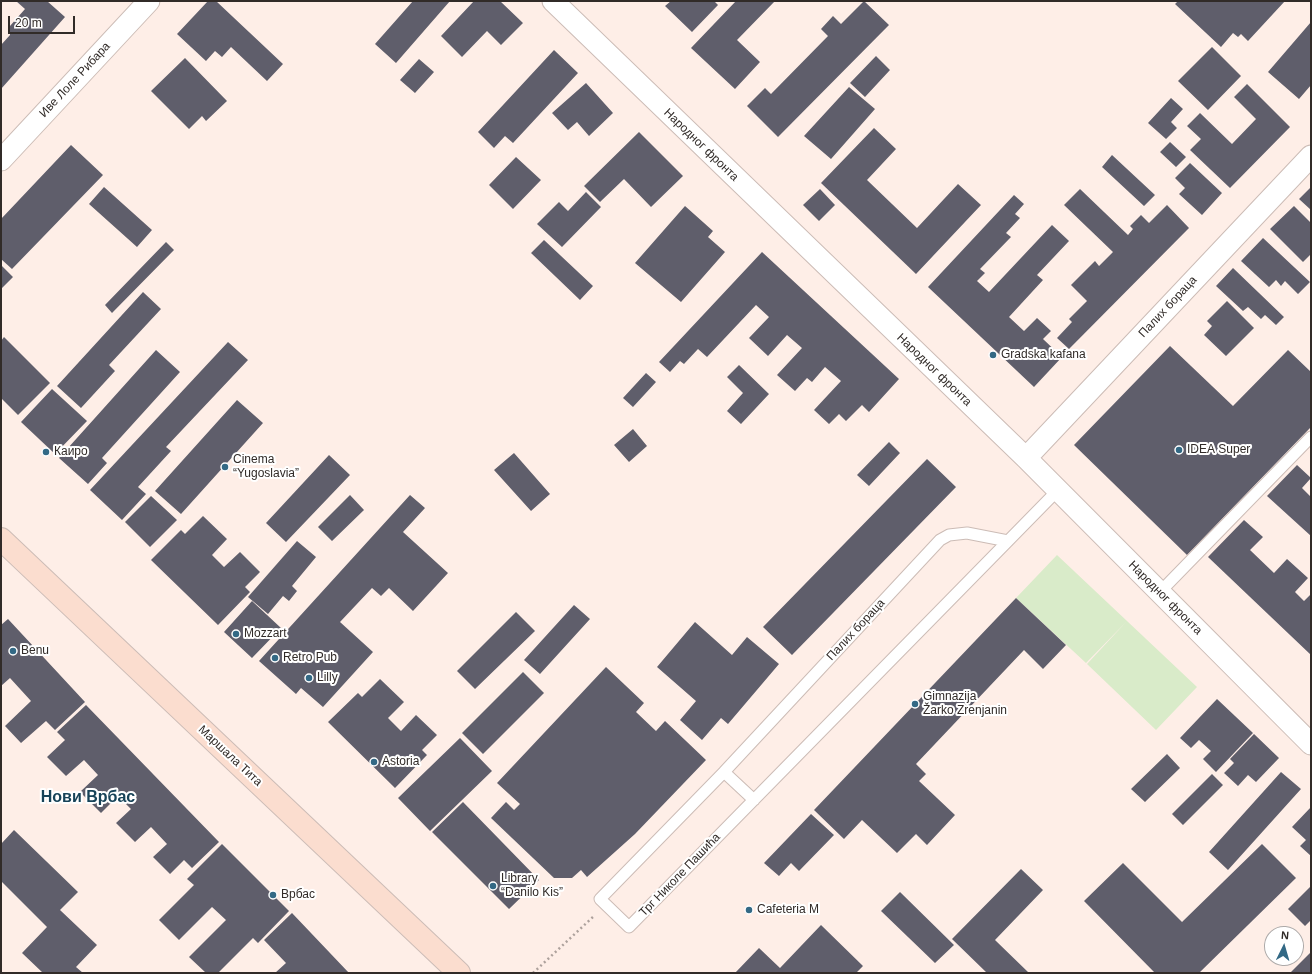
<!DOCTYPE html>
<meta charset="utf-8">
<style>
body{margin:0}
#map{position:relative;width:1312px;height:974px;overflow:hidden;background:#feeee7;font-family:Arial,sans-serif}
canvas{display:block}
.frame{position:absolute;inset:0;border:2px solid #312b28;pointer-events:none}
.north{position:absolute;left:1264px;top:926px;width:40px;height:40px;box-sizing:border-box;background:#fff;border:1px solid #adaaa9;border-radius:50%;rotate:5deg;font-size:11px;font-weight:700;line-height:16px;text-align:center;color:#312b28}
.north::after{content:'';display:block;margin:auto;width:14px;height:18px;background:#336985;clip-path:polygon(50% 0,100% 100%,50% 72%,0 100%)}
.scale{position:absolute;left:8px;top:16px;width:67px;height:18px;box-sizing:border-box;border:2px solid #312b28;border-top:0;padding-left:5px;font-size:12px;line-height:14px;white-space:nowrap;color:#312b28;-webkit-text-stroke:3px #fff;paint-order:stroke}
</style>
<div id="map">
<canvas width="1312" height="974"></canvas>
<div class="frame"></div>
<div class="north">N</div>
<div class="scale">20 m</div>
</div>
<script>
const context = document.querySelector('canvas').getContext('2d');
context.lineJoin = 'round';
function fillPath(path, color) { context.fillStyle = color; context.fill(path, 'evenodd'); }
const shape = rows => new Path2D(rows.map(r => 'M' + r).join(''));
function stroke(path, color, width, dash) { context.strokeStyle = color; context.lineWidth = width; context.lineCap = dash ? 'butt' : 'round'; context.setLineDash(dash || []); context.stroke(path); }
function drawText(font, color, halo, rows, align = 'center') {
  context.font = font + ' Arial,sans-serif'; context.lineWidth = 4; context.setLineDash([]); context.textBaseline = 'middle'; context.strokeStyle = halo; context.fillStyle = color; for (const [text, x, y, turn = 0] of rows) {
    context.save(); context.translate(x, y); context.rotate((+turn || 0) * Math.PI / 180); context.textAlign = isNaN(turn) ? turn : align; if (halo) context.strokeText(text, 0, 0); context.fillText(text, 0, 0); context.restore();
  }
}
const green = shape([
 [1057,555,1127,621,1086,663,1016,598],
 [1127,621,1197,687,1156,730,1087,664]
]);
const building = shape([
 [16,1,47,1,65,17,1,89,1,45,10,35,10,26,25,9],
 [208,1,216,1,283,64,267,81,231,47,222,57,215,51,206,61,177,34],
 [413,1,450,1,396,63,375,44],
 [474,1,500,1,523,23,501,45,487,31,462,57,441,36],
 [671,1,714,1,718,5,692,32,665,6],
 [736,1,775,1,737,40,760,62,735,89,691,48],
 [864,1,889,25,778,137,747,106,765,88,771,94,828,36,821,29,833,16,841,24],
 [1178,1,1285,1,1248,41,1241,34,1238,37,1233,33,1221,47,1175,4],
 [1311,22,1311,85,1299,99,1268,72],
 [1212,47,1241,76,1208,110,1178,81],
 [554,50,578,73,513,143,505,136,494,148,478,132],
 [876,56,890,70,865,97,850,83],
 [185,58,227,101,206,121,202,116,189,129,151,91],
 [419,59,434,72,415,93,400,80],
 [586,83,613,113,589,136,577,122,568,130,552,113],
 [1247,84,1290,127,1230,188,1190,150,1201,139,1187,126,1200,113,1232,144,1256,119,1234,97],
 [849,87,875,109,831,159,804,136],
 [1171,98,1183,109,1171,122,1177,128,1166,139,1148,123],
 [874,128,896,149,867,180,917,228,958,184,981,205,916,274,821,183],
 [639,132,683,176,651,207,624,179,600,202,584,186],
 [1170,142,1186,157,1176,167,1160,152],
 [71,145,103,175,12,269,1,259,1,219],
 [1112,155,1155,195,1144,206,1102,167],
 [516,157,541,180,513,209,489,185],
 [1190,163,1222,193,1202,215,1179,194,1185,188,1175,178],
 [104,187,152,230,137,247,89,204],
 [1311,187,1311,210,1299,199],
 [820,189,835,205,819,221,803,205],
 [1080,189,1128,235,1133,229,1130,226,1141,215,1149,223,1167,205,1189,228,1069,349,1057,338,1072,322,1069,319,1087,301,1071,285,1095,261,1099,266,1113,252,1064,205],
 [586,192,601,207,562,247,537,224,559,202,568,211],
 [1014,195,1024,204,1015,214,1020,218,1006,233,1011,237,980,269,985,273,977,281,989,292,1052,225,1069,241,1037,275,1043,280,1009,317,1024,331,1037,318,1051,331,1043,339,1062,357,1034,387,928,287],
 [685,206,713,231,708,237,725,252,681,302,635,263],
 [1294,206,1311,223,1311,254,1303,262,1270,229],
 [1263,238,1310,282,1298,294,1285,281,1281,286,1276,280,1269,287,1241,261],
 [544,240,593,286,580,300,531,253],
 [166,242,174,250,112,313,105,305],
 [762,252,899,379,869,412,862,405,846,421,839,414,829,424,814,410,841,381,825,367,812,382,807,378,795,391,777,375,802,348,787,335,768,356,749,338,769,317,756,305,707,357,698,349,684,364,680,361,670,372,659,362],
 [1,265,13,277,1,289],
 [1233,268,1284,317,1276,325,1265,315,1261,319,1248,307,1243,311,1216,286],
 [143,292,161,309,109,365,115,371,81,408,57,386],
 [1227,301,1254,328,1226,356,1204,335,1212,326,1207,321],
 [4,337,50,383,18,415,1,398,1,341],
 [228,342,248,360,166,447,171,451,138,487,146,494,122,520,90,490],
 [1170,346,1233,406,1288,350,1311,372,1311,427,1187,555,1074,445],
 [156,350,180,372,102,458,107,463,88,484,59,458],
 [739,365,769,394,741,424,727,411,743,393,727,377],
 [646,373,656,382,633,407,623,398],
 [52,389,87,421,55,454,21,422],
 [237,400,263,423,181,514,155,491],
 [633,429,647,446,629,462,614,445],
 [889,442,900,453,869,486,857,475],
 [514,453,550,494,531,511,494,470],
 [329,455,350,475,286,542,266,523],
 [927,459,956,487,792,655,763,627],
 [1297,465,1311,478,1302,488,1311,497,1311,536,1267,496],
 [350,495,364,510,332,541,318,527],
 [410,495,425,508,403,532,448,573,413,611,389,588,381,596,372,588,340,622,373,652,323,707,301,688,296,694,259,661],
 [151,496,177,520,150,547,125,522],
 [203,516,227,539,212,555,224,567,240,552,260,572,245,587,250,592,218,625,151,560,181,530,185,534],
 [1244,520,1263,537,1250,550,1274,573,1287,559,1308,578,1295,592,1304,601,1311,594,1311,655,1208,557],
 [297,541,316,557,292,586,297,591,289,601,283,596,268,614,248,597],
 [1016,598,1066,645,1043,669,1024,650,916,764,926,774,919,781,955,815,927,845,916,834,897,853,862,820,844,839,814,810],
 [252,601,281,628,252,658,224,632],
 [574,605,590,619,540,674,524,660],
 [516,612,535,631,475,689,457,671],
 [8,619,85,702,55,730,46,721,21,743,5,726,31,701,10,678,1,686,1,625],
 [695,622,732,655,747,637,779,664,728,724,721,718,702,740,680,720,696,701,657,667],
 [606,667,644,703,636,712,656,731,665,721,706,760,635,834,587,877,581,870,572,878,554,878,491,818,506,802,514,810,520,804,497,783],
 [523,672,544,693,483,754,462,733],
 [380,679,404,702,388,718,401,731,416,715,437,735,422,750,427,755,395,788,328,722,358,693,362,697],
 [1217,699,1253,733,1216,772,1203,759,1211,751,1199,740,1191,748,1180,738],
 [86,705,219,842,192,868,184,860,170,874,153,857,167,844,151,827,135,842,116,823,131,809,118,796,101,813,80,792,98,775,84,760,66,776,47,757,65,740,57,732],
 [1254,734,1279,758,1256,782,1248,775,1238,786,1224,773,1234,763,1230,759],
 [460,738,492,771,430,831,398,798],
 [1167,754,1180,768,1145,802,1131,789],
 [1281,772,1301,789,1228,870,1209,852],
 [1212,774,1223,785,1183,825,1172,814],
 [463,802,539,880,509,909,432,832],
 [1311,807,1311,856,1300,846,1306,840,1292,827],
 [811,814,834,835,799,871,791,863,779,876,764,863],
 [14,830,78,892,60,910,97,945,76,967,83,973,43,973,22,953,47,927,1,881,1,844],
 [222,844,289,911,258,943,253,938,218,973,206,973,189,957,226,920,212,907,179,940,159,920,194,885,187,879],
 [1262,844,1296,878,1199,973,1155,973,1084,901,1123,863,1182,922],
 [1021,869,1043,890,995,940,1029,973,987,973,952,939],
 [1311,886,1311,920,1305,926,1288,909],
 [900,892,954,945,935,963,881,911],
 [292,913,349,973,275,973,286,963,264,940],
 [821,925,863,966,856,973,735,973,759,948,780,968],
 [1311,952,1311,973,1290,973]
]);
const path = shape([
 [533,973,594,916]
]);
const lane = shape([
 [1008,541,967,533,949,535,940,540,724,772,600,899,629,927,1008,541,1058,490],
 [1159,593,1311,437],
 [724,772,754,800]
]);
const street = shape([
 [553,1,1026,458,1311,744],
 [1,160,149,1],
 [1026,458,1311,156]
]);
const secondary = shape([
 [1,539,459,973]
]);
const markers = [
 [993,355,4,"#336985"],
 [1179,450,4,"#336985"],
 [46,452,4,"#336985"],
 [225,467,4,"#336985"],
 [236,634,4,"#336985"],
 [13,651,4,"#336985"],
 [275,658,4,"#336985"],
 [309,678,4,"#336985"],
 [915,704,4,"#336985"],
 [374,762,4,"#336985"],
 [493,886,4,"#336985"],
 [273,895,4,"#336985"],
 [749,910,4,"#336985"]
];
const streetNames = [
 ["Иве Лоле Рибара",75,80,-47],
 ["Народног фронта",701,145,44],
 ["Палих бораца",1168,307,-47],
 ["Народног фронта",934,370,44],
 ["Народног фронта",1165,598,45],
 ["Палих бораца",856,630,-47],
 ["Маршала Тита",230,756,43],
 ["Трг Николе Пашића",680,875,-46]
];
const poiNames = [
 ["Gradska kafana",1001,355],
 ["IDEA Super",1187,450],
 ["Каиро",54,452],
 ["Cinema",233,460],
 ["“Yugoslavia”",233,474],
 ["Mozzart",244,634],
 ["Benu",21,651],
 ["Retro Pub",283,658],
 ["Lilly",317,678],
 ["Gimnazija",923,697],
 ["Žarko Zrenjanin",923,711],
 ["Astoria",382,762],
 ["Library",501,879],
 ["“Danilo Kis”",501,893],
 ["Врбас",281,895],
 ["Cafeteria M",757,910]
];
const districtNames = [
 ["Нови Врбас",88,798]
];
fillPath(green, '#d9ebc9');
fillPath(building, '#5f5e6b');
stroke(lane, '#ccbcb6', 13);
stroke(street, '#ccbcb6', 23);
stroke(secondary, '#ccbcb6', 24);
stroke(path, '#ada19c', 2.5, [2, 3]);
stroke(lane, '#fff', 11);
stroke(street, '#fff', 21);
stroke(secondary, '#fbddcf', 22);
for (const [x, y, r, color] of markers) { const dot = new Path2D(); dot.arc(x, y, r, 0, 2 * Math.PI); context.fillStyle = color; context.fill(dot); stroke(dot, '#fff', 1.5); }
drawText('12px', '#312b28', '#fff', streetNames);
drawText('12px', '#312b28', '#fff', poiNames, 'left');
drawText('bold 16px', '#174358', '#fff', districtNames);
</script>
